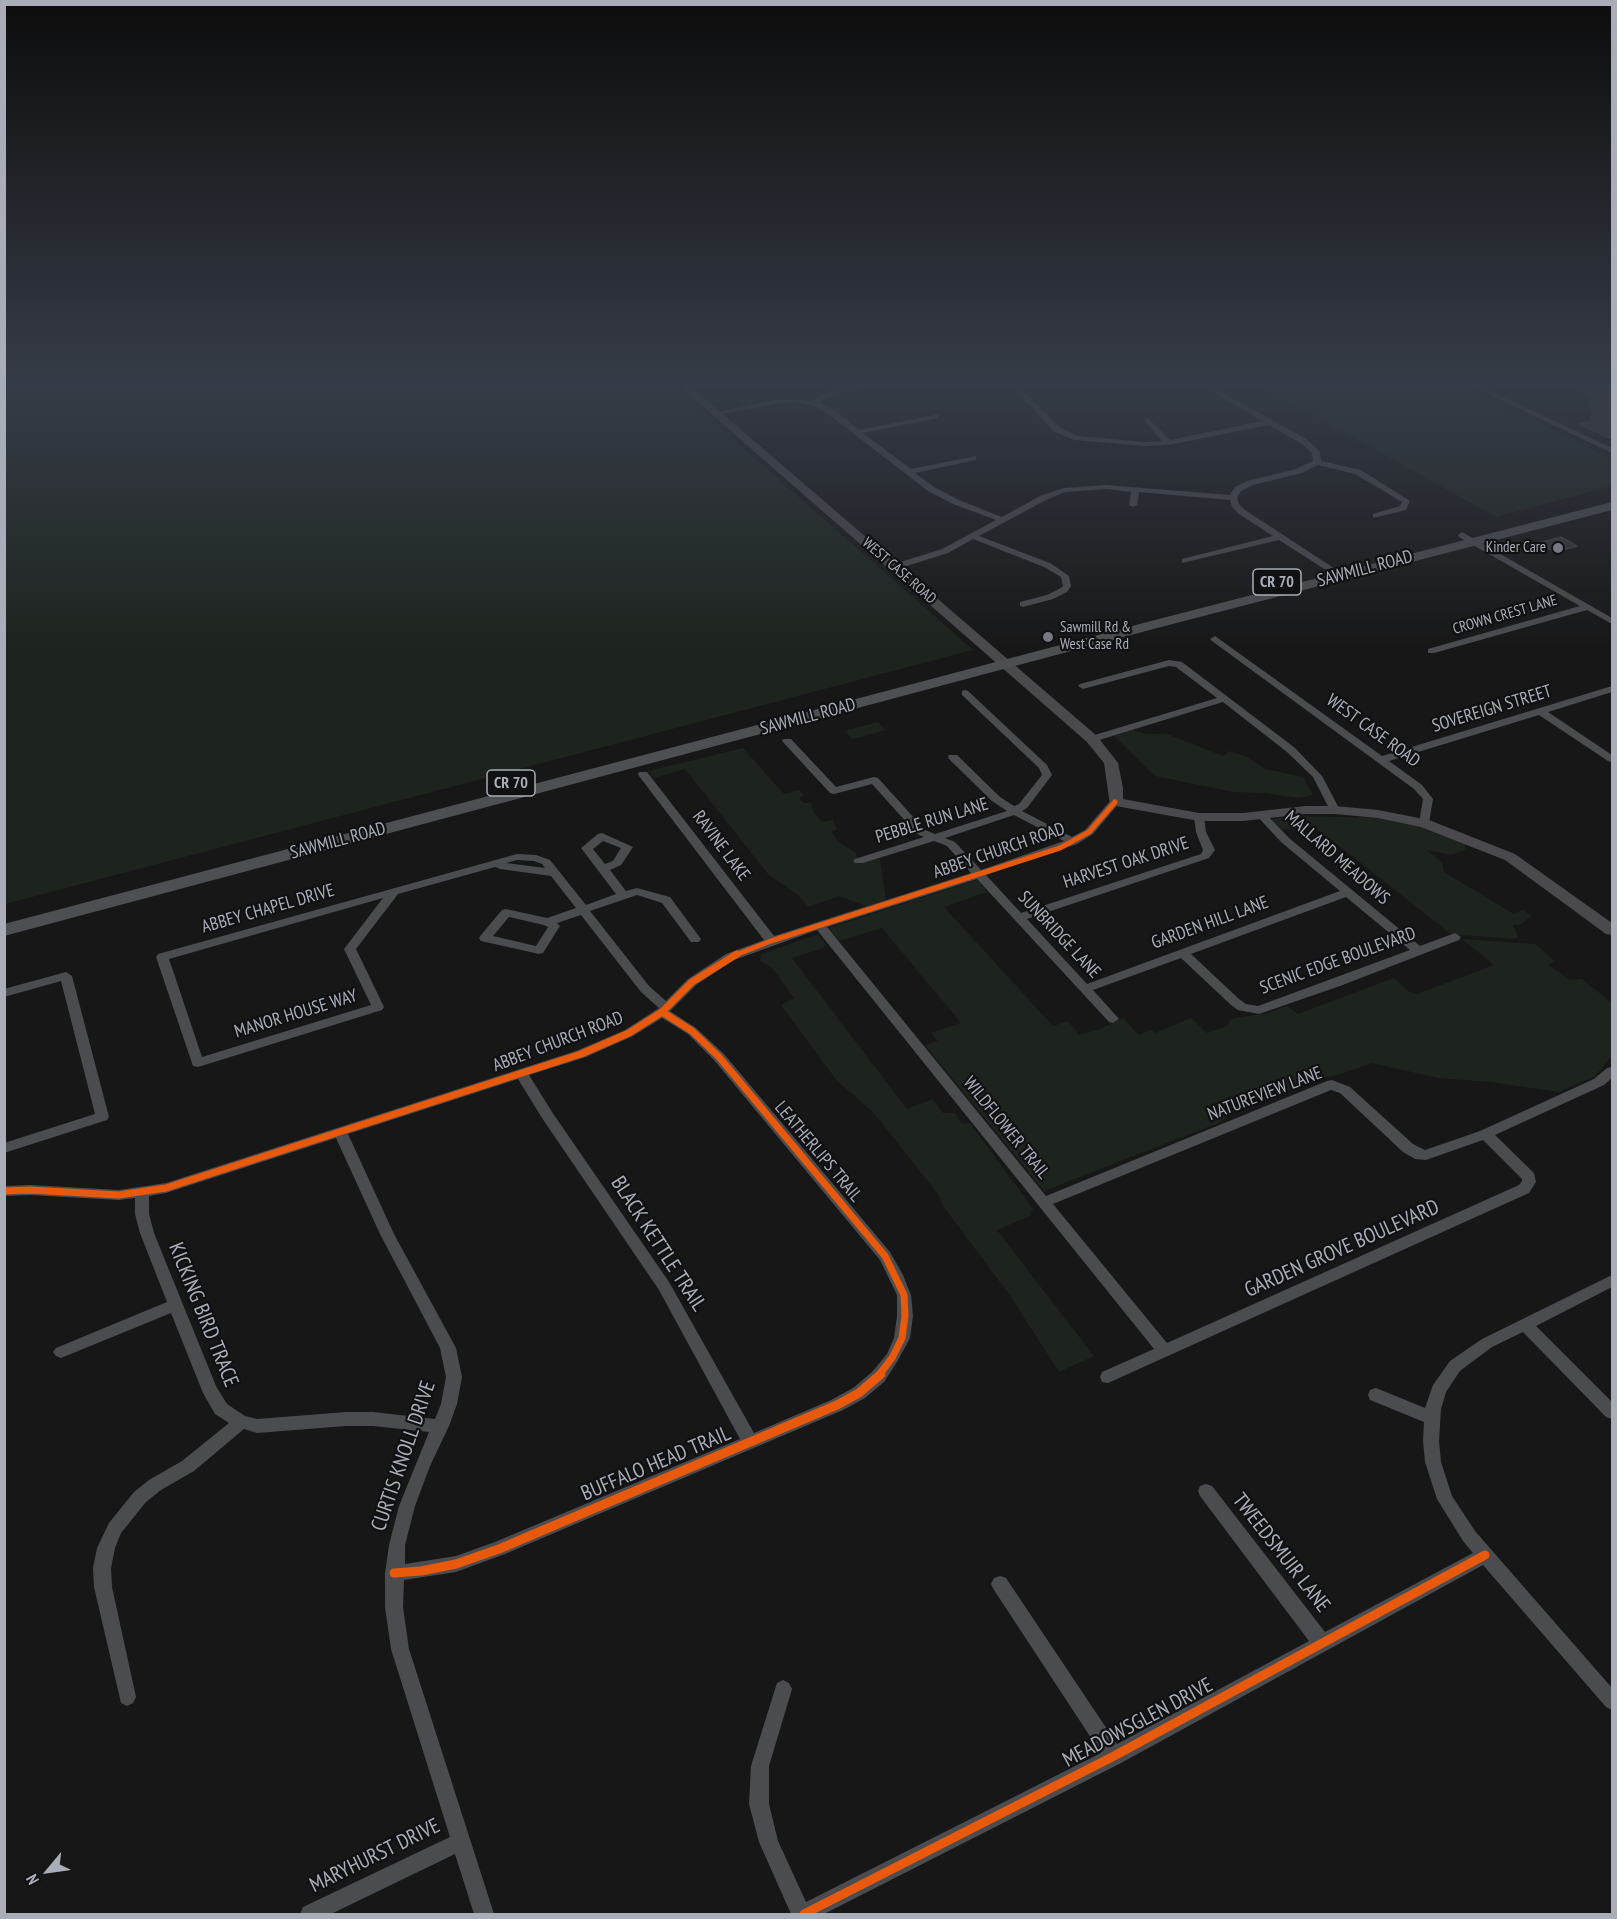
<!DOCTYPE html>
<style>
body{margin:0}
#map{position:relative;width:1617px;height:1919px;overflow:hidden;background:#171717;font-family:"PT Sans Narrow",sans-serif}
canvas{display:block}
.frame{position:absolute;inset:0;border:6px solid #a8adb8;pointer-events:none}
.north{position:absolute;left:18px;top:1841px;width:60px;height:60px;-webkit-text-stroke:4px #111113;paint-order:stroke;rotate:241deg;font-size:16px;font-weight:700;line-height:24px;text-align:center;color:#a8adb8}
.north::after{content:'';display:block;margin:auto;width:21px;height:27px;background:#a8adb8;clip-path:polygon(50% 0,100% 100%,50% 72%,0 100%)}
</style>
<div id="map">
<canvas width="1617" height="1919"></canvas>
<div class="frame"></div>
<div class="north">N</div>
</div>
<script>
const context = document.querySelector('canvas').getContext('2d');
context.lineJoin = 'round';
function fillPath(path, color) { context.fillStyle = color; context.fill(path, 'evenodd'); }
const shape = rows => new Path2D(rows.map(r => 'M' + r).join(''));
function stroke(path, color, width, dash) { context.strokeStyle = color; context.lineWidth = width; context.lineCap = dash ? 'butt' : 'round'; context.setLineDash(dash || []); context.stroke(path); }
function drawText(font, color, halo, rows, align = 'center') {
  context.font = font + ' "PT Sans Narrow",sans-serif'; context.lineWidth = 4.5; context.setLineDash([]); context.textBaseline = 'middle'; context.strokeStyle = halo; context.fillStyle = color; for (const [text, x, y, turn = 0] of rows) {
    context.save(); context.translate(x, y); context.rotate((+turn || 0) * Math.PI / 180); context.textAlign = isNaN(turn) ? turn : align; if (halo) context.strokeText(text, 0, 0); context.fillText(text, 0, 0); context.restore();
  }
}
const green = shape([
 [4,384,670,384,973,650,5,904],
 [1257,384,1457,384,1612,459,1612,486,1496,517],
 [878,722,886,730,853,739,844,731],
 [1133,730,1145,734,1167,734,1223,756,1229,751,1248,757,1265,769,1303,777,1313,795,1299,798,1264,793,1233,792,1155,776,1114,736],
 [743,748,784,794,799,790,804,795,799,798,804,803,811,803,813,811,822,822,833,820,837,829,831,832,839,842,856,853,859,863,880,859,886,900,869,907,839,896,808,907,798,895,768,874,685,769,654,778,648,771],
 [1295,816,1387,818,1434,830,1465,844,1465,850,1451,855,1427,850,1442,863,1444,872,1514,914,1523,910,1531,916,1521,924,1513,925,1518,937,1514,939,1451,934,1315,827,1280,830,1269,820],
 [977,880,987,892,944,907,1053,1026,1068,1021,1079,1035,1103,1028,1123,1018,1139,1035,1151,1030,1155,1033,1191,1018,1207,1033,1227,1026,1230,1020,1239,1017,1264,1014,1287,1006,1298,1014,1394,978,1408,991,1417,994,1494,965,1462,939,1535,944,1555,961,1549,965,1570,980,1582,979,1612,1003,1612,1056,1595,1076,1559,1092,1491,1082,1438,1078,1372,1063,1338,1075,1316,1079,1230,1113,1221,1122,1044,1191,925,1045,938,1041,931,1033,961,1023,882,928,839,941,828,928],
 [818,934,825,944,823,948,792,958,907,1109,933,1099,943,1113,955,1113,962,1124,970,1123,1034,1210,1030,1212,1032,1215,997,1230,1094,1356,1059,1372,1011,1297,943,1206,938,1194,873,1112,837,1081,781,1005,794,998,773,969,760,961,761,954]
]);
const building = shape([
 [1599,384,1612,387,1612,439,1579,424,1592,421,1591,408,1590,396,1576,390,1599,384],
 [1561,537,1577,546,1555,552,1538,543,1561,537]
]);
const street = shape([
 [865,384,878,384,831,396,819,402,833,409,859,430,939,414,939,418,863,433,911,469,976,456,976,460,915,473,934,487,959,500,1002,517,1040,496,1064,488,1106,485,1230,495,1235,487,1247,481,1296,469,1313,461,1312,453,1302,444,1269,425,1168,445,1144,446,1074,440,1053,431,1010,384,1017,384,1059,427,1078,436,1144,442,1162,441,1144,420,1148,418,1170,440,1263,421,1198,384,1207,384,1308,440,1320,452,1321,461,1361,470,1410,501,1406,510,1373,518,1373,514,1400,506,1402,502,1355,474,1318,465,1302,473,1253,485,1241,491,1237,498,1239,504,1245,510,1343,574,1343,578,1340,579,1279,540,1182,563,1182,559,1273,536,1239,514,1232,507,1230,500,1139,492,1137,505,1133,507,1129,505,1131,492,1106,489,1065,492,1046,500,979,536,1050,563,1069,576,1071,586,1067,592,1053,599,1023,607,1020,606,1020,602,1047,595,1061,588,1063,586,1061,577,1044,567,973,539,948,553,897,569,891,569,891,565,942,549,996,520,953,504,928,491,827,413,815,406,801,403,781,403,716,415,712,413,781,399,811,401,826,392,865,384],
 [1467,384,1476,384,1612,448,1612,453,1467,384],
 [1462,532,1612,618,1612,624,1587,610,1434,653,1428,653,1428,649,1580,606,1459,537,1458,535,1462,532],
 [1215,636,1382,756,1612,686,1612,692,1548,712,1612,755,1612,762,1608,761,1539,715,1389,761,1422,785,1433,799,1429,823,1424,826,1420,825,1419,823,1423,799,1414,789,1212,641,1210,639,1215,636],
 [1169,660,1182,662,1295,748,1322,776,1340,810,1339,812,1331,812,1313,777,1287,752,1223,702,1096,741,1088,741,1088,737,1217,698,1176,667,1169,666,1083,689,1078,686,1080,684,1169,660],
 [965,690,968,691,1047,765,1052,775,1027,808,1022,811,1072,837,1085,830,1111,800,1115,799,1120,802,1093,834,1077,844,986,875,1021,913,1201,854,1203,850,1196,832,1194,817,1199,814,1204,817,1206,832,1215,850,1209,858,1027,919,1087,984,1340,891,1281,842,1256,815,1261,812,1265,813,1289,838,1420,946,1455,933,1461,937,1459,940,1340,986,1259,1014,1238,1010,1231,1005,1181,958,1093,990,1119,1019,1113,1023,1109,1022,977,879,827,927,1046,1196,1327,1081,1332,1080,1350,1087,1413,1144,1425,1150,1480,1131,1594,1079,1607,1068,1612,1067,1612,1078,1604,1085,1495,1135,1534,1173,1536,1182,1529,1193,1108,1383,1102,1382,1100,1377,1102,1372,1154,1349,817,930,734,960,696,985,670,1011,696,1028,724,1054,890,1252,903,1275,911,1295,913,1316,910,1338,897,1362,884,1382,865,1398,843,1410,505,1554,456,1572,404,1580,403,1607,409,1649,494,1914,474,1914,455,1854,331,1914,300,1914,303,1907,450,1837,391,1649,385,1607,385,1573,389,1545,399,1506,429,1432,373,1426,346,1426,257,1433,244,1429,194,1471,161,1490,146,1502,121,1533,115,1548,111,1568,112,1587,136,1697,133,1703,127,1706,121,1703,94,1587,93,1568,97,1548,109,1523,134,1492,149,1480,182,1461,229,1423,215,1414,203,1393,171,1313,61,1358,56,1356,53,1352,56,1348,167,1302,140,1233,135,1214,135,1198,119,1200,30,1195,4,1196,4,1186,30,1185,119,1190,166,1183,576,1051,625,1030,659,1008,641,992,581,915,557,923,560,926,543,953,539,954,481,941,479,938,481,935,502,910,506,909,547,918,576,908,551,876,500,869,495,867,398,894,356,949,384,1007,382,1010,198,1067,193,1066,192,1063,156,957,158,954,517,854,536,855,550,860,586,905,616,894,581,848,598,834,602,833,633,847,621,865,610,870,626,891,637,888,670,897,701,939,699,942,691,942,662,903,637,895,590,911,649,986,666,1001,688,979,726,954,764,940,639,776,638,774,639,772,647,772,774,936,971,873,947,846,934,841,863,863,855,863,853,861,855,859,924,837,917,834,872,784,834,794,830,793,782,741,783,739,791,739,836,787,874,777,878,778,925,830,935,834,1007,811,992,801,949,759,948,757,949,755,957,755,1000,797,1014,806,1019,804,1042,775,1039,768,962,695,962,691,965,690],
 [1014,815,1064,841,981,870,955,842,945,838,1014,815],
 [603,841,621,848,613,861,605,864,593,849,603,841],
 [517,860,534,861,542,864,545,868,506,863,517,860],
 [1346,897,1410,950,1258,1006,1246,1004,1239,999,1191,954,1346,897],
 [383,898,344,949,371,1005,202,1057,169,959,383,898],
 [509,917,544,925,548,927,536,946,493,936,509,917],
 [662,1018,688,1034,714,1060,880,1260,897,1295,897,1316,894,1338,887,1354,872,1372,853,1388,831,1400,754,1433,669,1282,552,1112,529,1075,586,1057,633,1036,662,1018],
 [518,1079,542,1118,659,1290,740,1439,495,1542,456,1556,405,1564,405,1545,415,1506,430,1466,449,1426,457,1404,462,1377,456,1348,394,1234,348,1134,518,1079],
 [1331,1090,1340,1093,1403,1152,1415,1159,1426,1160,1483,1140,1522,1179,1522,1181,1519,1185,1167,1343,1053,1204,1331,1090],
 [336,1138,380,1234,440,1348,446,1377,441,1404,435,1419,373,1412,346,1412,257,1419,245,1416,227,1404,216,1386,154,1233,149,1214,149,1196,166,1193,336,1138],
 [66,972,72,976,109,1117,107,1120,4,1153,4,1143,95,1114,61,981,4,997,4,989,66,972],
 [1612,1275,1612,1287,1536,1326,1612,1402,1612,1419,1606,1417,1523,1332,1492,1347,1460,1371,1446,1392,1441,1409,1439,1441,1441,1462,1452,1496,1475,1531,1612,1688,1612,1710,1606,1707,1483,1565,1121,1763,824,1914,791,1914,759,1842,749,1804,751,1766,777,1683,783,1680,789,1683,792,1689,769,1766,769,1804,778,1841,806,1902,1101,1753,994,1590,991,1584,994,1578,1000,1576,1006,1578,1117,1744,1309,1641,1200,1496,1198,1491,1200,1486,1206,1484,1212,1486,1325,1632,1473,1553,1463,1541,1437,1499,1425,1462,1423,1441,1424,1422,1370,1400,1368,1395,1370,1390,1376,1388,1425,1408,1433,1385,1450,1361,1482,1339,1612,1275]
]);
const secondary = shape([
 [677,384,688,384,1097,736,1118,763,1123,788,1123,799,1199,813,1243,813,1306,806,1335,806,1378,810,1429,820,1515,854,1612,923,1612,935,1606,934,1505,860,1421,827,1378,818,1335,814,1306,814,1243,821,1199,821,1110,805,1104,763,1087,742,677,384]
]);
const primary = shape([
 [1612,502,1612,510,1161,627,4,936,4,924,1151,621,1612,502]
]);
const cyclewayFar2 = shape([
 [733,956,771,941,1060,848,1089,832,1115,802]
]);
const cyclewayFar1 = shape([
 [662,1012,692,1031,719,1057,885,1256,904,1295,905,1316,902,1338,892,1358,879,1375],
 [4,1191,30,1190,119,1195,166,1188,581,1054,629,1033,662,1012,692,982,737,954]
]);
const cycleway = shape([
 [394,1573,421,1571,456,1564,499,1549,837,1405,859,1393,881,1374],
 [804,1914,1114,1756,1485,1555]
]);
const markers = [
 [1558,548,6,"#757880"],
 [1048,637,6,"#757880"]
];
const farPoinames = [
 ["Kinder Care",1546,548],
 ["Sawmill Rd &",1060,628,"left"],
 ["West Case Rd",1060,645,"left"]
];
const farStreetnames = [
 ["WEST CASE ROAD",899,571,41],
 ["CROWN CREST LANE",1505,615,-16]
];
const shields = [
 [1277,582,48],
 [511,783,48]
];
const shieldNames = [
 ["CR 70",1277,582],
 ["CR 70",511,783]
];
const streetNames = [
 ["SAWMILL ROAD",1365,569,-15],
 ["SOVEREIGN STREET",1492,709,-17],
 ["SAWMILL ROAD",808,717,-15],
 ["WEST CASE ROAD",1373,731,36],
 ["PEBBLE RUN LANE",932,821,-17],
 ["SAWMILL ROAD",338,841,-15],
 ["RAVINE LAKE",721,846,53],
 ["ABBEY CHURCH ROAD",999,851,-19],
 ["MALLARD MEADOWS",1337,858,41],
 ["HARVEST OAK DRIVE",1126,863,-18],
 ["ABBEY CHAPEL DRIVE",268,909,-16],
 ["GARDEN HILL LANE",1210,923,-20],
 ["SUNBRIDGE LANE",1059,935,47],
 ["SCENIC EDGE BOULEVARD",1338,961,-20],
 ["MANOR HOUSE WAY",296,1014,-17],
 ["ABBEY CHURCH ROAD",558,1042,-21],
 ["NATUREVIEW LANE",1265,1094,-21],
 ["WILDFLOWER TRAIL",1006,1128,51],
 ["LEATHERLIPS TRAIL",818,1152,50]
];
const nearStreetnames = [
 ["BLACK KETTLE TRAIL",658,1244,57],
 ["GARDEN GROVE BOULEVARD",1342,1249,-24],
 ["KICKING BIRD TRACE",203,1315,68],
 ["CURTIS KNOLL DRIVE",404,1456,-71],
 ["BUFFALO HEAD TRAIL",656,1464,-23],
 ["TWEEDSMUIR LANE",1281,1553,52],
 ["MEADOWSGLEN DRIVE",1138,1723,-28],
 ["MARYHURST DRIVE",375,1856,-26]
];
fillPath(green, '#1d241e');
fillPath(building, '#353536');
stroke(building, '#3f4043', 1.5);
fillPath(street, '#4b4c50');
fillPath(secondary, '#4a4a4e');
fillPath(primary, '#4d4f52');
stroke(cyclewayFar2, '#e8590c', 5);
stroke(cyclewayFar1, '#e8590c', 7);
stroke(cycleway, '#e8590c', 9);
const sky = context.createLinearGradient(0, 0, 0, 652);
sky.addColorStop(0, '#0d0d0d');
sky.addColorStop(0.59, '#363c47');
sky.addColorStop(1, '#363c4700');
context.fillStyle = sky;
context.fillRect(0, 0, 1617, 652);
for (const [x, y, r, color] of markers) { const dot = new Path2D(); dot.arc(x, y, r, 0, 2 * Math.PI); context.fillStyle = color; context.fill(dot); stroke(dot, '#111113', 2); }
drawText('15px', '#a8adb8', '#111113', farPoinames, 'right');
drawText('15px', '#a8adb8', '#111113', farStreetnames);
for (const [x, y, w] of shields) { const box = new Path2D(); box.roundRect(x - w / 2, y - 13, w, 26, 4.5); context.fillStyle = '#111113'; context.fill(box); stroke(box, '#a8adb8', 1.5); }
drawText('bold 16px', '#a8adb8', null, shieldNames);
drawText('18px', '#a8adb8', '#111113', streetNames);
drawText('21px', '#a8adb8', '#111113', nearStreetnames);
</script>
